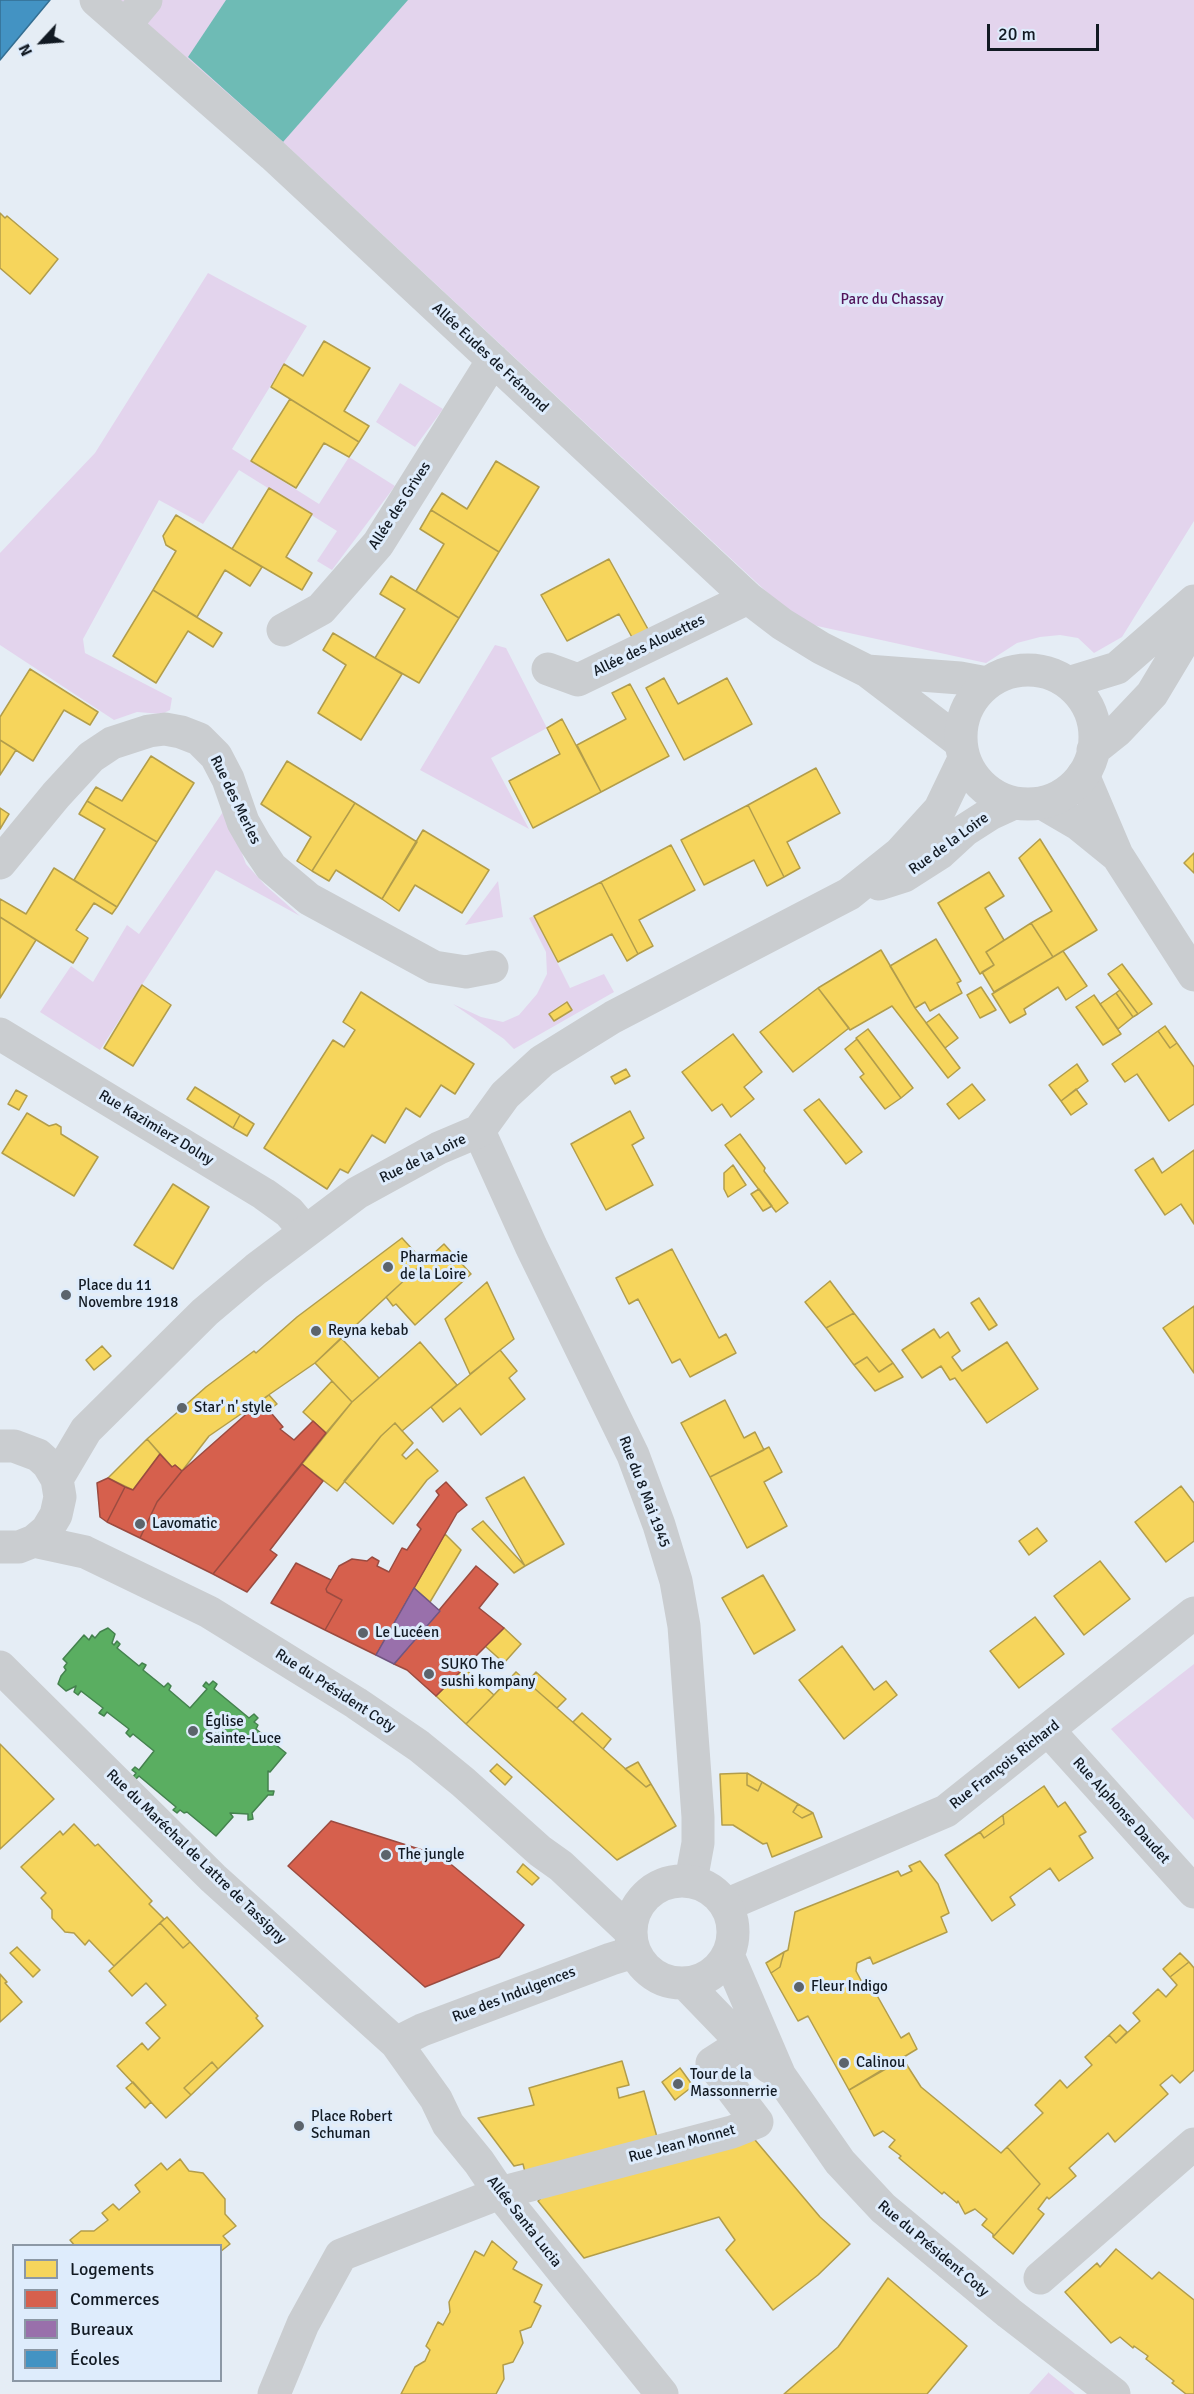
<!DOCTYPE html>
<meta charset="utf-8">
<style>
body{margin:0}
#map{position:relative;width:1194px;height:2394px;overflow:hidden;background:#e5edf5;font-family:Signika,sans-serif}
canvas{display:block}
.legend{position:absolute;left:12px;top:2244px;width:210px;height:138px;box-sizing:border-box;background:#deecfc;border:2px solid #8c98a5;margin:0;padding:8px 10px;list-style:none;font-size:18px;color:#121a23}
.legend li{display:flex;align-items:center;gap:12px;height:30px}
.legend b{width:30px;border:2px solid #8c98a5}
.north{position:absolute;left:12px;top:12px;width:60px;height:60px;-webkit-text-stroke:4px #deecfc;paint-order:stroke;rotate:244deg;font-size:16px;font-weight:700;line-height:24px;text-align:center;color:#121a23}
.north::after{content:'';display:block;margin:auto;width:21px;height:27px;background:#121a23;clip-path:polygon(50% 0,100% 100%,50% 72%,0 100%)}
.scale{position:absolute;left:987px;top:24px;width:112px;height:27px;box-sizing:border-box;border:3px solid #121a23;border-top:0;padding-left:8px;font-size:18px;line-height:21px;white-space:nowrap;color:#121a23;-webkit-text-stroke:4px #deecfc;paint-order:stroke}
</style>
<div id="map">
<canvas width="1194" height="2394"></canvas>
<ul class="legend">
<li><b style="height:16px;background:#f6d55c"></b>Logements</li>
<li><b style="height:16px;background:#d6604d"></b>Commerces</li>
<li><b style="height:16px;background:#9970ab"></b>Bureaux</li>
<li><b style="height:16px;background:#4393c3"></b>Écoles</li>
</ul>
<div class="north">N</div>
<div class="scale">20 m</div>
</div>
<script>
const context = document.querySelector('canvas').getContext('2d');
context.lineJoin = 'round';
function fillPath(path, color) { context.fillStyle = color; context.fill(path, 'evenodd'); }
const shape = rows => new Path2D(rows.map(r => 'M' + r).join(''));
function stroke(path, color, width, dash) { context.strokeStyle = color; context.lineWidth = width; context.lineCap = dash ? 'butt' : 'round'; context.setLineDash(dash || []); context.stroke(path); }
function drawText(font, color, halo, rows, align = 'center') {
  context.font = font + ' Signika,sans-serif'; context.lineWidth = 6; context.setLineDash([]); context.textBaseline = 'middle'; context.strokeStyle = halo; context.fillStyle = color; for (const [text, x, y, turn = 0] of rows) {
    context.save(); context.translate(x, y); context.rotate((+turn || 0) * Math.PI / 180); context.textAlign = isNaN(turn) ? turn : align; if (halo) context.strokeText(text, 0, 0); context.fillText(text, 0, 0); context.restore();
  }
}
const green = shape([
 [114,0,1194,0,1194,521,1122,637,1094,653,1078,638,1060,635,1040,637,1017,643,986,663,799,622,283,142],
 [208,273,307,326,232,449,319,504,349,457,395,486,332,570,317,561,337,531,239,470,203,524,159,500,83,639,85,653,172,698,170,710,162,714,137,712,114,720,0,645,0,553,95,453],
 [400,383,443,409,415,447,376,422],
 [495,645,506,648,547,728,491,758,529,829,420,770],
 [225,809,246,864,265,885,300,916,216,870,100,1050,40,1012,71,966,93,982,127,925,139,934],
 [498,881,503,917,465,925],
 [534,916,570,988,604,974,614,992,514,1049,504,1039,453,1004,481,1017,503,1022,519,1015,537,994,547,974,546,952,529,918],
 [1194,1664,1194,1820,1111,1729],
 [1049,2372,1049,2373,1075,2394,1029,2394]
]);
const water = shape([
 [226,0,408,0,283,142,188,57]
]);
const homes = shape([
 [0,213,5,218,7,216,58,259,30,294,0,268,0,213],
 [324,341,370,368,344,411,369,426,359,442,271,387,284,364,303,376,324,341],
 [290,399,359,442,349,457,324,443,296,488,251,461,290,399],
 [496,461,539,487,499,552,431,510,442,493,467,509,496,461],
 [269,488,312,514,286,557,312,573,302,590,232,549,269,488],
 [431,510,499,552,459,618,416,591,444,544,420,529,431,510],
 [176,515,262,567,250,586,225,570,197,617,153,590,176,551,166,545,163,536,176,515],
 [609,559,649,631,633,639,619,614,567,641,541,595,609,559],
 [391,576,459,618,419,683,375,658,405,609,380,594,391,576],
 [153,590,222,633,213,647,188,631,156,683,113,656,153,590],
 [333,633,402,674,361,740,318,713,346,665,323,650,333,633],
 [30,669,98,712,90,725,64,710,33,761,0,740,0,717,30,669],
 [664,678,678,704,727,678,752,724,684,760,646,688,664,678],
 [630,684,669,756,601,792,577,745,626,719,612,693,630,684],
 [562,719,601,792,533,828,509,781,560,754,547,728,562,719],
 [0,740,16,750,0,775,0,740],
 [151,756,194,783,157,842,87,801,96,787,122,801,151,756],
 [287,761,355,803,312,871,297,861,311,837,261,804,287,761],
 [816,768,840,813,787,842,800,868,784,877,748,805,816,768],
 [87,801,157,842,117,907,74,880,105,829,79,814,87,801],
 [355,803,417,842,382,899,336,870,329,881,312,871,355,803],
 [748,805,784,877,767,886,754,860,704,885,681,840,748,805],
 [0,808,9,814,0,829,0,808],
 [423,830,489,870,462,913,415,885,399,911,382,899,423,830],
 [1040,839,1097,930,1053,957,1031,923,1052,911,1019,858,1040,839],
 [671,845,695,890,639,920,653,946,638,954,601,882,671,845],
 [1194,853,1194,873,1184,863,1194,853],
 [54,868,117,907,112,914,94,903,76,930,88,938,73,963,0,917,0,899,26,914,54,868],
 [989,872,1004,896,985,908,1004,940,986,952,994,965,980,974,938,903,989,872],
 [601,882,638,954,627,961,612,934,558,962,534,916,601,882],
 [0,917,36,940,0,998,0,917],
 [1031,923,1053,957,994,992,982,972,994,965,986,952,1031,923],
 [936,939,961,981,957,983,962,993,930,1011,925,1002,915,1008,890,966,936,939],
 [881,950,915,1008,960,1068,948,1078,892,1006,850,1030,818,988,881,950],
 [1063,951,1087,986,1066,1000,1058,987,1024,1009,1026,1014,1010,1023,992,994,1063,951],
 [1122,964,1152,1004,1138,1014,1108,974,1122,964],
 [142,985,171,1005,133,1066,104,1048,142,985],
 [981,987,996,1010,980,1018,967,995,981,987],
 [818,988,849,1028,793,1072,760,1032,818,988],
 [1120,990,1138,1014,1133,1017,1116,993,1120,990],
 [361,992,474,1064,455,1094,441,1085,420,1117,406,1108,385,1143,372,1135,348,1173,340,1169,327,1189,264,1148,333,1040,344,1047,355,1030,343,1022,361,992],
 [1116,993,1133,1017,1118,1029,1100,1004,1116,993],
 [1094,995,1121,1034,1103,1045,1076,1007,1094,995],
 [567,1002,572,1010,554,1021,549,1014,567,1002],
 [939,1014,958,1038,945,1048,926,1023,939,1014],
 [1165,1026,1177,1043,1170,1048,1158,1031,1165,1026],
 [868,1029,913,1088,901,1098,856,1038,868,1029],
 [1158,1031,1170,1048,1177,1043,1194,1067,1194,1104,1169,1121,1137,1074,1125,1082,1112,1064,1158,1031],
 [733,1034,762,1072,744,1087,754,1099,731,1117,722,1104,712,1111,682,1072,733,1034],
 [857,1039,901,1098,885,1109,860,1077,864,1074,845,1049,857,1039],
 [1077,1064,1088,1081,1061,1101,1049,1085,1077,1064],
 [626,1069,630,1076,615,1084,611,1077,626,1069],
 [972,1084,985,1100,959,1119,947,1104,972,1084],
 [195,1087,240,1115,233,1128,187,1099,195,1087],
 [1076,1089,1087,1104,1071,1115,1061,1101,1076,1089],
 [16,1090,27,1096,19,1110,8,1104,16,1090],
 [819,1099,862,1152,846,1164,804,1110,819,1099],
 [630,1111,644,1138,632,1145,653,1185,606,1210,571,1144,630,1111],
 [27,1113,49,1126,56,1124,61,1127,61,1134,98,1157,74,1196,2,1153,27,1113],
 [240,1115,254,1124,247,1136,233,1128,240,1115],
 [740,1134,765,1168,764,1171,788,1203,776,1212,725,1145,740,1134],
 [1194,1150,1194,1224,1181,1204,1165,1215,1135,1170,1153,1158,1162,1173,1194,1150],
 [733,1165,746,1185,728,1197,724,1189,724,1173,733,1165],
 [173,1184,209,1207,173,1269,134,1245,173,1184],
 [759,1189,772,1206,763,1211,751,1194,759,1189],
 [402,1238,424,1262,315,1363,209,1436,182,1471,175,1465,172,1467,147,1439,206,1387,254,1351,256,1353,297,1317,402,1238],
 [444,1244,471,1274,415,1325,396,1304,393,1306,386,1297,444,1244],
 [672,1249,719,1338,726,1334,736,1353,690,1377,680,1359,672,1363,638,1299,629,1304,616,1278,672,1249],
 [830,1281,854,1313,826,1328,805,1302,830,1281],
 [487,1282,514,1339,470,1374,445,1319,487,1282],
 [979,1298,997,1325,989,1330,971,1303,979,1298],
 [1194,1306,1194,1373,1163,1328,1194,1306],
 [854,1313,893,1363,879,1372,867,1357,854,1365,826,1328,854,1313],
 [934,1329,940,1338,948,1332,960,1351,952,1357,962,1371,1007,1342,1038,1389,987,1423,955,1378,950,1380,941,1366,922,1378,902,1350,934,1329],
 [341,1338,379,1378,352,1402,315,1363,341,1338],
 [420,1342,457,1385,402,1431,395,1423,381,1436,337,1491,302,1464,352,1402,420,1342],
 [102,1346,111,1356,94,1370,86,1360,102,1346],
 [500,1350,517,1371,509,1378,525,1399,481,1435,460,1408,443,1422,431,1407,500,1350],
 [867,1357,879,1372,893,1363,903,1377,875,1391,854,1365,867,1357],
 [332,1381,352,1402,326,1433,303,1412,332,1381],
 [269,1395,277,1404,269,1410,261,1401,269,1395],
 [725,1400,744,1438,755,1432,764,1450,710,1477,681,1423,725,1400],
 [395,1423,413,1443,402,1455,406,1459,417,1449,438,1471,427,1480,393,1524,344,1481,381,1436,395,1423],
 [147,1439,160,1454,133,1490,108,1478,147,1439],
 [769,1447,782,1472,764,1482,787,1526,747,1548,710,1477,769,1447],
 [524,1477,564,1544,525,1566,486,1498,524,1477],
 [1181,1486,1194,1503,1194,1541,1166,1562,1135,1522,1181,1486],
 [483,1521,525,1566,514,1573,472,1529,483,1521],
 [1037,1528,1047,1541,1029,1555,1019,1541,1037,1528],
 [445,1534,461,1550,430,1602,414,1588,445,1534],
 [1100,1561,1130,1599,1084,1635,1054,1596,1100,1561],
 [763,1575,795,1630,754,1654,722,1598,763,1575],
 [1035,1617,1064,1654,1019,1688,990,1651,1035,1617],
 [504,1628,521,1644,504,1663,485,1646,504,1628],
 [842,1646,874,1690,886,1681,897,1695,844,1739,799,1680,842,1646],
 [464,1668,494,1695,466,1724,436,1696,464,1668],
 [516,1672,646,1787,651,1784,676,1826,617,1860,466,1724,516,1672],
 [536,1672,566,1699,557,1708,527,1682,536,1672],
 [582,1713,611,1739,603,1749,573,1722,582,1713],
 [0,1744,54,1799,0,1849,0,1744],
 [638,1762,651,1784,646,1787,625,1769,638,1762],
 [497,1764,512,1777,505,1785,490,1771,497,1764],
 [747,1773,762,1782,758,1791,747,1785,747,1773],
 [747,1773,747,1785,758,1791,762,1782,798,1804,793,1812,802,1818,813,1813,822,1837,772,1857,767,1843,763,1844,733,1825,722,1825,720,1774,747,1773],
 [1044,1786,1058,1807,1065,1802,1086,1832,1079,1836,1093,1858,1059,1881,1050,1868,1010,1897,1015,1905,992,1921,945,1855,980,1832,984,1838,1004,1824,1003,1815,1044,1786],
 [798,1804,813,1813,802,1818,793,1812,798,1804],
 [1003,1815,1004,1824,984,1838,980,1832,1003,1815],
 [74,1824,95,1846,98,1844,152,1901,149,1904,164,1919,114,1966,89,1940,85,1945,74,1933,65,1932,52,1918,52,1910,41,1898,46,1893,21,1867,60,1831,63,1835,74,1824],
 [920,1861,938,1884,949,1913,941,1917,947,1932,873,1964,870,1957,857,1963,856,1971,864,1986,870,1983,901,2038,909,2033,917,2049,849,2090,808,2016,798,2021,771,1973,780,1967,784,1952,788,1950,795,1912,898,1871,901,1876,912,1871,909,1866,920,1861],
 [523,1864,539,1878,532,1885,517,1872,523,1864],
 [167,1917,190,1942,183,1948,160,1923,167,1917],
 [160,1923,183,1948,190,1942,258,2016,256,2018,263,2026,218,2069,212,2062,184,2088,191,2095,166,2118,117,2066,142,2043,148,2050,160,2038,146,2023,166,2005,146,1983,132,1996,109,1971,160,1923],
 [17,1947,40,1970,33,1977,10,1953,17,1947],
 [784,1952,780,1967,771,1973,766,1963,784,1952],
 [1180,1953,1189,1962,1170,1977,1163,1969,1180,1953],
 [1189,1962,1194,1968,1194,2070,1180,2083,1172,2075,1160,2085,1168,2094,1115,2142,1108,2133,1069,2168,1076,2176,1049,2199,1047,2197,1038,2209,1044,2214,1013,2254,993,2237,1040,2184,1007,2147,1043,2113,1035,2105,1060,2080,1067,2088,1092,2065,1085,2057,1109,2035,1116,2043,1140,2021,1133,2013,1158,1989,1166,1997,1177,1985,1170,1977,1189,1962],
 [0,1974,7,1982,5,1983,22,2002,0,2022,0,1974],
 [1120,2025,1127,2032,1116,2043,1109,2035,1120,2025],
 [903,2059,921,2087,1001,2153,1007,2147,1040,2184,993,2237,993,2234,982,2225,987,2219,975,2209,965,2214,958,2201,957,2203,944,2192,942,2194,899,2158,901,2156,889,2147,895,2140,883,2131,874,2136,849,2090,903,2059],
 [622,2061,629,2085,617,2088,619,2098,644,2091,657,2137,526,2176,523,2164,514,2166,478,2118,534,2105,529,2088,622,2061],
 [212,2062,218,2069,191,2095,184,2088,212,2062],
 [680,2068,693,2086,675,2100,662,2082,680,2068],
 [133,2082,151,2102,145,2108,126,2088,133,2082],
 [750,2134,820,2217,850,2244,818,2275,773,2310,726,2250,735,2240,719,2217,584,2258,538,2201,558,2182,750,2134],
 [180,2159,189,2171,203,2173,225,2199,225,2214,236,2226,223,2236,230,2244,220,2252,220,2246,75,2246,70,2240,81,2231,94,2231,108,2220,102,2213,113,2204,119,2210,140,2192,135,2185,161,2163,167,2170,180,2159],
 [492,2241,517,2262,513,2269,542,2285,534,2302,541,2306,531,2327,520,2331,523,2343,513,2362,503,2365,504,2379,496,2394,401,2394,415,2367,425,2361,430,2350,426,2346,438,2322,443,2325,450,2312,449,2302,475,2251,484,2256,492,2241],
 [1116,2249,1152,2279,1159,2272,1194,2300,1194,2394,1186,2394,1172,2383,1174,2381,1146,2359,1148,2356,1134,2346,1133,2348,1120,2337,1111,2343,1065,2292,1097,2263,1100,2267,1116,2249],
 [888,2278,967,2346,927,2394,784,2394,838,2347,888,2278]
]);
const shops = shape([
 [261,1401,283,1427,280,1429,294,1440,313,1421,326,1433,213,1574,140,1538,157,1502,182,1471,261,1401],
 [160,1454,172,1467,175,1465,182,1471,157,1502,140,1538,107,1522,125,1487,133,1490,160,1454],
 [302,1464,323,1481,270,1550,277,1555,247,1592,213,1574,302,1464],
 [108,1478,125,1487,107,1522,100,1517,97,1483,108,1478],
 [446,1482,467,1505,457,1513,376,1655,325,1630,342,1600,327,1592,326,1589,339,1566,352,1559,367,1561,372,1557,379,1561,377,1566,389,1572,402,1548,407,1550,421,1529,417,1525,439,1495,436,1491,446,1482],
 [296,1563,331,1580,326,1589,327,1592,342,1600,325,1630,271,1603,296,1563],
 [476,1566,498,1584,479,1608,504,1628,436,1696,407,1670,394,1664,476,1566],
 [331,1821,441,1856,524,1925,499,1957,425,1987,288,1866,331,1821]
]);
const offices = shape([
 [414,1588,440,1611,394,1664,376,1655,414,1588]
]);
const schools = shape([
 [0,0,50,0,0,60,0,0]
]);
const public = shape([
 [108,1628,115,1634,112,1643,114,1645,117,1641,120,1644,117,1648,139,1666,142,1663,146,1665,143,1670,164,1687,168,1683,171,1686,169,1690,190,1708,207,1689,203,1686,206,1682,209,1685,213,1681,217,1684,214,1689,249,1718,254,1714,258,1718,254,1722,258,1725,256,1729,286,1753,270,1772,268,1771,268,1791,274,1791,273,1795,268,1795,252,1813,253,1819,248,1820,248,1814,230,1813,233,1817,216,1836,187,1812,184,1813,180,1810,177,1813,173,1810,176,1807,139,1776,136,1779,133,1777,136,1773,132,1770,135,1767,139,1770,154,1751,133,1734,130,1737,126,1733,129,1729,107,1712,104,1716,99,1713,103,1708,81,1691,78,1695,74,1692,76,1686,66,1691,58,1684,61,1676,66,1670,64,1667,67,1663,63,1659,84,1635,89,1640,92,1635,95,1638,100,1632,108,1628]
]);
const street = shape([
 [96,0,273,155,748,598,782,624,821,648,867,671,960,742],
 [126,24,146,0],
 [283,630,321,609,378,544,493,360],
 [548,669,578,680,748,598],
 [867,671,960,678,987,683],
 [1083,775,1117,855,1194,975],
 [1042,803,1078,824,1115,854],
 [0,863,56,795,91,757,112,743,149,731,165,729,181,732,199,739,216,756,228,779,243,822,255,843,271,867,309,899,434,967,466,972,492,967],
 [0,1034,264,1194,289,1212,305,1231],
 [479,1131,531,1246,633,1455,659,1525,676,1581,684,1626,698,1817,698,1843,691,1881],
 [0,1667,213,1878,396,2043,436,2099,448,2124,479,2162,500,2193,662,2394],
 [1049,1731,1194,1892],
 [726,1905,946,1811,1194,1613],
 [396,2043,422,2030,611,1959,634,1952],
 [1040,2278,1194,2144],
 [274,2394,303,2324,341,2255,500,2193,732,2132,757,2122,712,2063,743,2043]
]);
const secondary = shape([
 '961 737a67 67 0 1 1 134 0a67 67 0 1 1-134 0Z',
 [1068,683,1117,668,1194,601],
 [1093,750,1118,730,1152,694,1194,624],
 [879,884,904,876,940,853,965,830,990,814,1014,803],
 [0,1446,14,1446,38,1455,48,1464,57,1479,60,1497,56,1515,47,1530,34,1541,19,1547,0,1547],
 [57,1479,86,1430,205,1312,256,1269,357,1193,439,1148,479,1131,505,1095,542,1061,613,1017,849,894,899,854,940,809,964,759],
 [34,1541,85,1552,209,1612,356,1703,419,1746,463,1782,540,1851,561,1866,630,1931],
 '631 1932a51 51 0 1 1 102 0a51 51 0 1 1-102 0Z',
 [728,1955,780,2076,840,2162,883,2208,1009,2313,1114,2394],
 [686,1984,743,2043,769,2067]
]);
const markers = [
 [388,1267,6,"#5c646c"],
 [66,1295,6,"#5c646c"],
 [316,1331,6,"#5c646c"],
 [182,1408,6,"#5c646c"],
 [140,1524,6,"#5c646c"],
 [363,1633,6,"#5c646c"],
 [429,1674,6,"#5c646c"],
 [193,1731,6,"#5c646c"],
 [386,1855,6,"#5c646c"],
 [799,1987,6,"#5c646c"],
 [844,2063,6,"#5c646c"],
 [678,2084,6,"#5c646c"],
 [299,2126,6,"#5c646c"]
];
const parkNames = [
 ["Parc du Chassay",892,300]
];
const streetNames = [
 ["Allée Eudes de Frémond",490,358,43],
 ["Allée des Grives",400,506,-57],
 ["Allée des Alouettes",649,646,-26],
 ["Rue des Merles",235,800,64],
 ["Rue de la Loire",949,844,-36],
 ["Rue Kazimierz Dolny",156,1128,31],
 ["Rue de la Loire",423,1159,-26],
 ["Rue du 8 Mai 1945",644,1492,69],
 ["Rue du Président Coty",335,1691,33],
 ["Rue François Richard",1005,1765,-38],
 ["Rue Alphonse Daudet",1121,1811,48],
 ["Rue du Maréchal de Lattre de Tassigny",196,1857,44],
 ["Rue des Indulgences",514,1995,-21],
 ["Rue Jean Monnet",682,2144,-15],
 ["Allée Santa Lucia",524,2222,52],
 ["Rue du Président Coty",933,2249,40]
];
const poiNames = [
 ["Pharmacie",400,1258],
 ["de la Loire",400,1275],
 ["Place du 11",78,1286],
 ["Novembre 1918",78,1303],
 ["Reyna kebab",328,1331],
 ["Star' n' style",194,1408],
 ["Lavomatic",152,1524],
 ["Le Lucéen",375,1633],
 ["SUKO The",441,1665],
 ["sushi kompany",441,1682],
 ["Église",205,1722],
 ["Sainte-Luce",205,1739],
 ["The jungle",398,1855],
 ["Fleur Indigo",811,1987],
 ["Calinou",856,2063],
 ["Tour de la",690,2075],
 ["Massonnerrie",690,2092],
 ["Place Robert",311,2117],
 ["Schuman",311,2134]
];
fillPath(green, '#e3d4ed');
fillPath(water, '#6ebbb5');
fillPath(homes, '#f6d55c');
stroke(homes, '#b29d4b', 1.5);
fillPath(shops, '#d6604d');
stroke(shops, '#9b4b40', 1.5);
fillPath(offices, '#9970ab');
stroke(offices, '#705682', 1.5);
fillPath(schools, '#4393c3');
stroke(schools, '#346f93', 1.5);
fillPath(public, '#5aae61');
stroke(public, '#44824e', 1.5);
stroke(street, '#cacdd0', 33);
stroke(secondary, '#cacdd0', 33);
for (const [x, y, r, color] of markers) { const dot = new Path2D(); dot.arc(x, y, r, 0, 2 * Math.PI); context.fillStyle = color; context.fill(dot); stroke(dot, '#deecfc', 2); }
drawText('15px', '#51155b', '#deecfc', parkNames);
drawText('15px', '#121a23', '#deecfc', streetNames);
drawText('15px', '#121a23', '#deecfc', poiNames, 'left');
</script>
